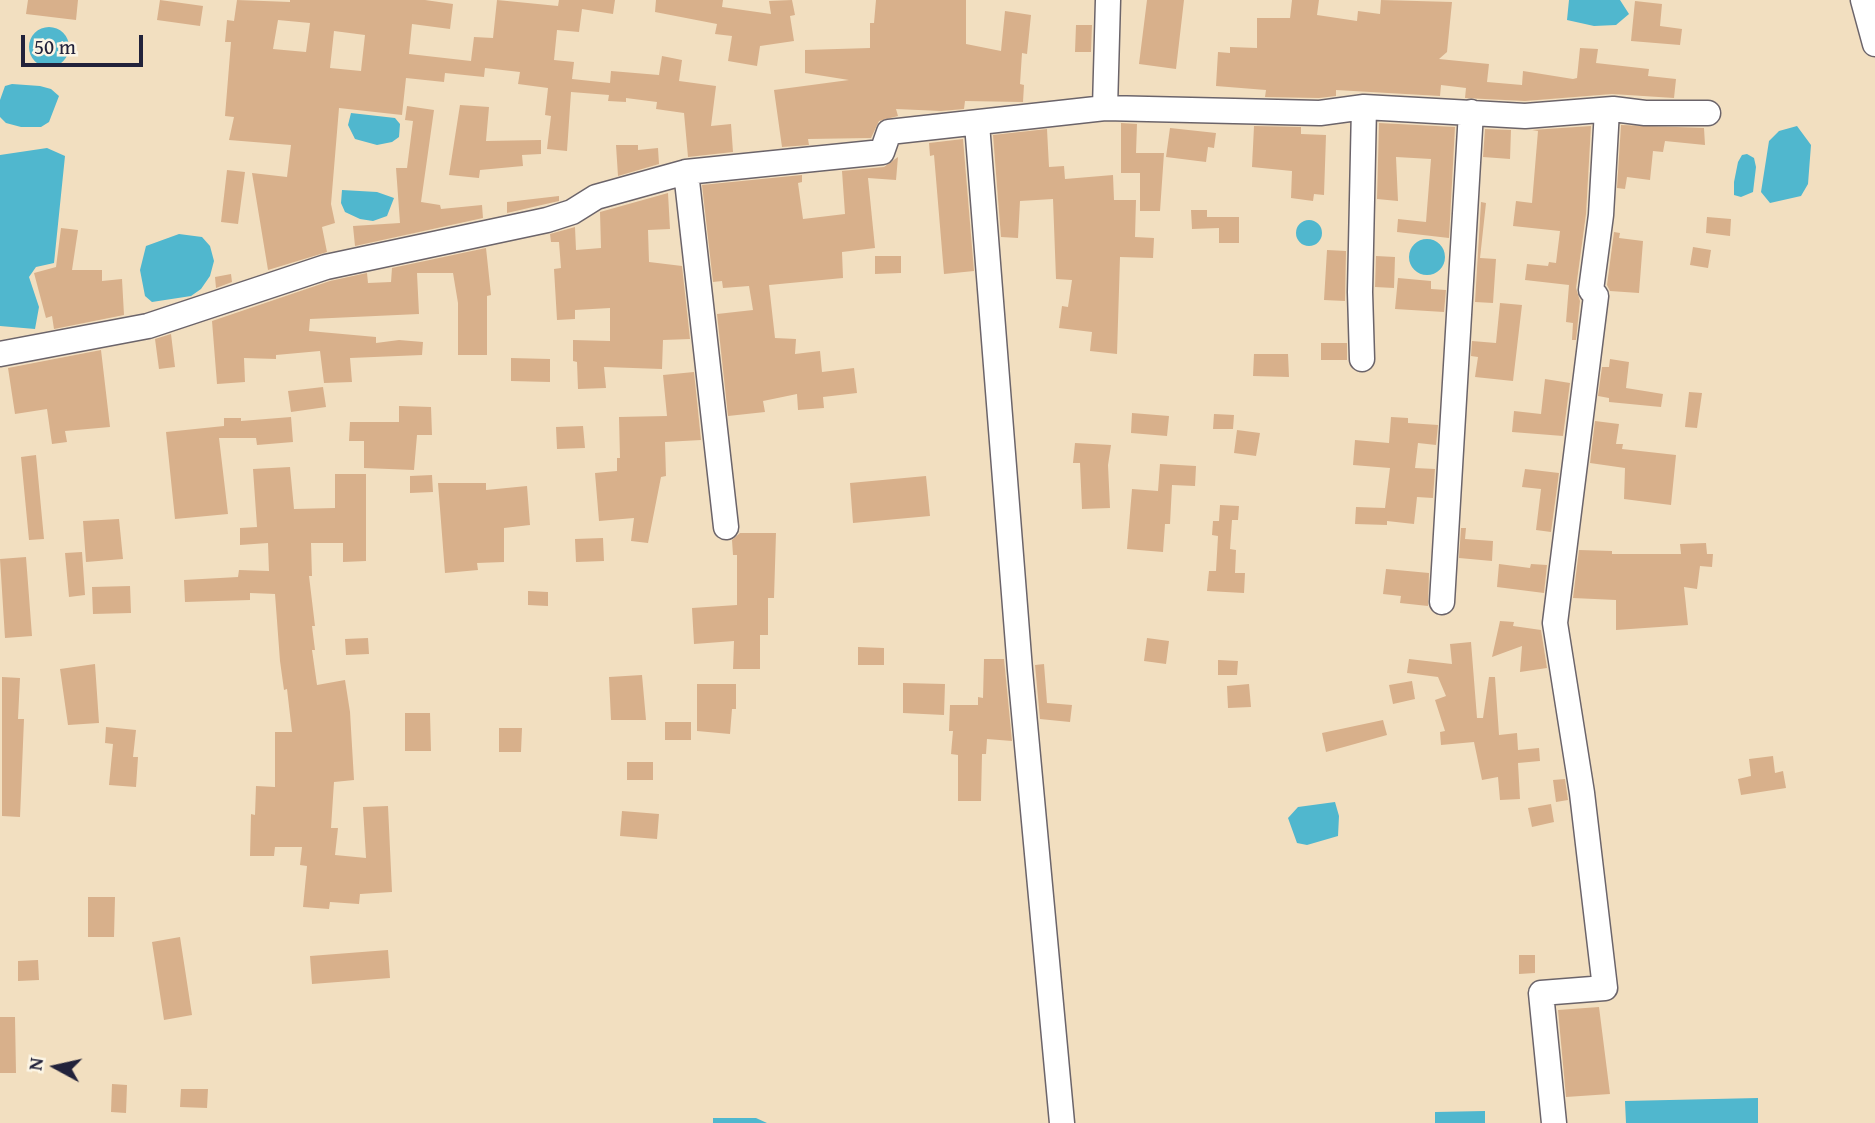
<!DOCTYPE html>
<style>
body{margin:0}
#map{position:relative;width:1875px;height:1123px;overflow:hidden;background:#f2dfc0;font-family:"Gentium Book Plus",serif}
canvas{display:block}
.north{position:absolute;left:21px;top:1032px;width:70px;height:70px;-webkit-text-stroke:5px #fcf5e5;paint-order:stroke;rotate:278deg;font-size:19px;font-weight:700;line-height:28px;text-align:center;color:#22223b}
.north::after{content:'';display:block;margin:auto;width:24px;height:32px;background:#22223b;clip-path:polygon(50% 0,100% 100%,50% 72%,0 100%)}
.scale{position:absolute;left:21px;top:35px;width:122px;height:32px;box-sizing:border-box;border:4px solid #22223b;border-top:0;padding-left:9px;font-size:21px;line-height:24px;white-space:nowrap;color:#22223b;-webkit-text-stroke:5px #fcf5e5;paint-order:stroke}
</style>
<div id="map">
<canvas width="1875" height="1123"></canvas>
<div class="north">N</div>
<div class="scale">50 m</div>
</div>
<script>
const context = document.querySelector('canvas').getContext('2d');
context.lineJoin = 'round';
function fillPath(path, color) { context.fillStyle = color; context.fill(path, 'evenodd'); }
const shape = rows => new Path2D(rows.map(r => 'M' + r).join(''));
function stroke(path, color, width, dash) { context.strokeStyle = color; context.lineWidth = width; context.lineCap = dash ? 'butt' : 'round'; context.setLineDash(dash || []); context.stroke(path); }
const water = shape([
 [1569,0,1620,0,1629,14,1616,25,1594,26,1567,20],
 '29 47a20 20 0 1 1 40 0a20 20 0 1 1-40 0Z',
 [12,84,40,86,51,89,59,96,49,122,41,127,21,127,6,123,0,117,0,100,5,86],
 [351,113,395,118,400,124,399,137,392,142,377,145,355,139,348,125],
 [1797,126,1811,145,1808,184,1801,196,1770,203,1761,192,1769,141,1779,131],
 [47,148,65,156,54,263,36,267,29,277,39,307,35,329,0,326,0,155],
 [1747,154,1754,158,1756,167,1753,192,1741,197,1734,195,1734,182,1738,162,1742,155],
 [342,190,377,192,394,198,387,216,373,221,360,219,345,212,341,203],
 '1296 233a13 13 0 1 1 26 0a13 13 0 1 1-26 0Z',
 [179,234,202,237,210,246,214,261,210,276,201,289,191,296,152,302,145,296,140,270,146,246],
 '1409 257a18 18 0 1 1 36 0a18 18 0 1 1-36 0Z',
 [1335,802,1339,816,1338,836,1307,845,1297,843,1288,818,1298,807],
 [1758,1098,1758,1123,1626,1123,1625,1101],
 [1485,1111,1485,1123,1435,1123,1435,1112],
 [713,1118,756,1118,767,1123,713,1123]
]);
const building = shape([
 [28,0,78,0,76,20,26,14],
 [160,0,203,6,200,26,157,20],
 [237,0,290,2,290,0,425,0,453,4,450,29,412,24,409,54,471,61,474,37,493,38,497,0,558,6,559,0,615,0,613,14,582,9,579,32,557,30,554,60,574,62,572,79,610,83,611,71,659,75,662,56,682,60,679,81,716,86,711,126,731,124,733,152,688,157,684,113,656,109,657,102,626,98,626,102,608,101,609,95,571,92,567,151,547,149,551,116,545,115,548,88,518,84,520,72,485,68,484,77,445,73,444,82,406,78,402,115,339,108,331,204,335,223,322,227,327,252,268,270,252,173,287,177,291,145,229,140,234,117,225,116,231,42,225,42,227,20,234,21],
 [278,20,310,23,306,52,273,49],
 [334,31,365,35,361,71,330,68],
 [656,0,723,0,722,7,771,14,769,1,792,0,795,15,790,16,794,41,760,46,757,66,728,61,732,36,715,34,717,24,655,12],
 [876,0,966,0,966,44,1001,51,1005,11,1031,15,1027,54,1022,53,1020,84,1024,85,1023,102,965,101,964,109,941,111,896,109,898,116,879,121,871,138,808,139,809,145,782,147,774,90,849,80,805,73,805,50,870,48,870,23,874,23],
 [1147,0,1184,0,1176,69,1139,64],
 [1292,0,1319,0,1317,15,1357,21,1358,11,1380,14,1381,0,1452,2,1447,52,1439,59,1489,64,1487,82,1522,85,1523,71,1573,79,1577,78,1580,48,1598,49,1596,63,1649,69,1648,76,1676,79,1674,98,1612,94,1525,101,1465,98,1466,88,1441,85,1440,96,1336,90,1336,96,1319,98,1265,97,1266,90,1216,86,1218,52,1230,53,1230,47,1257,48,1257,18,1290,18],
 [1635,1,1662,4,1660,26,1682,29,1680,45,1631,41],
 [1076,25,1092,25,1091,52,1075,52],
 [460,105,489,107,486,141,541,140,541,154,522,155,523,166,480,170,479,178,449,175],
 [407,106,434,110,421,202,440,205,441,209,482,205,483,218,355,246,353,226,400,223,396,168,407,168,413,121,405,120],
 [1121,123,1137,124,1136,153,1164,153,1160,211,1140,211,1140,173,1121,173],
 [1379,123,1455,127,1449,238,1397,232,1398,219,1426,222,1431,159,1396,157,1398,201,1377,199],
 [1621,125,1704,128,1705,145,1665,141,1663,152,1653,151,1650,180,1627,177,1625,189,1617,188],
 [1254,126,1301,127,1301,134,1326,135,1324,195,1314,194,1313,201,1291,198,1292,171,1252,167],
 [1591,126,1586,214,1576,288,1580,301,1576,340,1572,340,1573,323,1566,322,1569,285,1525,280,1527,264,1548,266,1549,262,1556,263,1560,231,1513,226,1516,201,1532,203,1538,131,1532,130],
 [1170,128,1216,133,1214,148,1208,147,1206,162,1166,157],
 [1047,129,1049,167,1064,166,1065,179,1113,175,1114,200,1136,200,1135,237,1154,238,1153,258,1120,257,1117,354,1090,351,1092,332,1059,328,1062,306,1068,307,1072,280,1056,279,1053,199,1020,201,1018,238,1001,237,993,135],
 [1485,129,1511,130,1510,159,1483,157],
 [963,139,974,271,944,274,934,155,930,156,929,143],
 [616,145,638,145,638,150,658,148,659,164,618,176],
 [898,157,896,180,868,178,875,248,842,252,843,278,769,285,775,338,796,339,795,354,820,351,822,372,854,368,857,393,823,397,824,408,798,410,797,394,763,401,765,412,728,416,717,314,753,310,749,286,723,288,722,281,713,282,702,185,802,175,802,182,798,183,803,219,845,214,842,171,884,167],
 [227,170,245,172,238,224,221,222],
 [668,193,670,229,648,230,649,262,682,266,690,339,663,340,662,369,604,367,606,388,578,389,577,362,573,361,573,340,610,341,610,308,575,310,575,319,557,320,554,269,561,268,559,242,551,242,550,234,575,227,576,250,601,248,600,212],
 [559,196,559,201,507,213,507,202],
 [1481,202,1486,203,1480,258,1496,259,1493,303,1475,302],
 [1191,210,1207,210,1207,217,1239,217,1239,243,1219,243,1219,228,1192,229],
 [1707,217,1731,219,1730,236,1706,233],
 [61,228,78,230,72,270,102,270,102,281,122,279,124,315,54,329,52,316,46,318,34,273,56,267],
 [1614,232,1620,233,1619,238,1643,241,1639,293,1610,291,1607,285],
 [1693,247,1711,250,1708,268,1690,265],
 [486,248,491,295,487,296,487,355,458,355,458,303,453,273,417,273,419,314,310,319,309,331,376,337,376,343,399,340,423,342,422,355,350,358,352,382,324,383,320,351,276,355,276,359,244,358,245,382,217,384,212,321,330,281,367,273,368,283,391,282,392,268],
 [1327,250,1346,251,1345,301,1324,300],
 [875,256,901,256,901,273,875,274],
 [1376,256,1395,257,1394,288,1375,287],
 [231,274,232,282,216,288,215,277],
 [1398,278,1431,281,1431,289,1446,290,1444,312,1395,309],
 [1500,303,1522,305,1513,381,1475,377,1478,357,1471,356,1472,341,1496,343],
 [171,334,175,367,159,369,155,339],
 [1321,343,1347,343,1347,360,1321,360],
 [101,350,110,427,65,431,67,442,52,444,47,409,15,414,8,368],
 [1254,354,1288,354,1289,377,1253,376],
 [511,358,550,359,550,382,511,381],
 [1610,359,1629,362,1626,388,1663,394,1661,407,1609,402,1609,398,1598,396,1602,367,1609,367],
 [694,372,701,440,665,442,666,476,661,477,648,543,631,541,634,518,599,521,595,473,617,471,617,458,620,458,619,417,667,416,663,375],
 [1545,379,1570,383,1563,436,1512,432,1514,411,1541,414],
 [323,387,326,407,291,412,288,391],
 [1689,392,1702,393,1697,428,1685,427],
 [399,406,431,407,432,435,417,435,414,470,364,468,364,441,349,441,350,422,399,422],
 [1132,413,1169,416,1167,436,1131,433],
 [1214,414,1234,415,1233,429,1213,429],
 [291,417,293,442,257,445,256,438,219,438,228,514,175,519,166,432,224,426,224,418,241,418,241,421],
 [1391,417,1408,418,1408,423,1438,425,1436,445,1418,443,1415,468,1435,469,1433,498,1417,497,1414,524,1387,521,1387,525,1355,524,1356,507,1385,508,1390,468,1353,465,1355,440,1389,443],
 [1595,421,1619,424,1616,444,1623,444,1622,449,1676,455,1671,505,1624,499,1625,468,1590,463],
 [583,426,585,448,557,449,556,427],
 [1237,430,1260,433,1256,456,1234,453],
 [1075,443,1111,445,1108,465,1110,508,1082,509,1080,463,1073,463],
 [36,455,44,539,29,540,21,457],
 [1160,464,1196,466,1195,486,1172,485,1170,524,1165,524,1163,552,1127,549,1132,489,1158,491],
 [290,467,294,509,335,508,335,474,366,474,366,561,343,562,343,543,311,543,312,576,309,576,315,626,312,626,315,650,312,650,317,685,345,680,350,712,354,780,334,782,331,828,338,828,335,855,366,858,363,807,388,806,392,892,360,894,359,904,330,902,329,909,303,907,307,866,300,865,302,847,275,847,274,856,250,856,251,814,255,815,256,786,275,787,275,732,292,732,287,689,284,690,280,661,275,594,250,593,250,600,185,602,184,580,238,577,239,570,269,571,268,543,240,545,240,528,257,527,253,469],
 [1525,469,1559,473,1551,532,1536,530,1541,489,1522,487],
 [432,475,433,492,410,493,410,476],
 [926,476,930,516,853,523,850,483],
 [438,483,486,483,486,490,527,486,530,525,504,528,504,562,477,563,478,570,445,573],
 [1220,505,1239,506,1238,520,1232,520,1230,549,1236,550,1235,573,1245,573,1244,593,1207,591,1209,571,1216,571,1218,536,1212,535,1213,521,1219,521],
 [119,519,123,559,86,562,83,521],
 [1461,528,1466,528,1465,539,1493,541,1492,561,1459,558],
 [740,533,776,533,774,598,768,598,768,635,760,635,760,669,733,669,734,641,694,644,692,608,737,605,737,555,733,555,732,540],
 [603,538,604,561,576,562,575,539],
 [1706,543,1707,554,1713,554,1712,567,1700,566,1697,589,1684,587,1688,625,1616,630,1616,600,1573,598,1579,550,1612,551,1612,554,1681,554,1680,544],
 [82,552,85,595,69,597,65,553],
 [26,557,32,636,5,638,0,559],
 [1499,564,1530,568,1531,564,1547,565,1544,593,1497,587],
 [1386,569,1429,573,1428,606,1400,603,1401,596,1383,594],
 [130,586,131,613,93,614,92,587],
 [528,591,548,592,548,606,528,605],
 [1500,621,1514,622,1513,626,1541,630,1547,668,1520,672,1522,646,1492,657],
 [368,638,369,654,346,655,345,639],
 [1147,638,1169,641,1166,664,1144,661],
 [1471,642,1477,718,1483,718,1489,677,1495,677,1499,735,1517,733,1518,750,1539,748,1540,761,1518,763,1520,799,1500,800,1498,777,1482,780,1474,742,1441,745,1440,732,1445,731,1435,700,1446,696,1438,677,1407,673,1409,659,1452,664,1450,644],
 [858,647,884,648,884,665,858,665],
 [984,659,1004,659,1012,741,987,739,986,754,982,754,981,801,958,801,958,755,951,754,953,731,949,731,950,705,978,705,978,697,983,698],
 [1218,660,1238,661,1237,675,1218,675],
 [95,664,99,723,68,725,60,669],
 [1044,664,1047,703,1072,705,1070,722,1040,719,1035,665],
 [642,675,646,720,611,720,609,677],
 [2,677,20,678,18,719,24,719,20,817,2,816],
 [1412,681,1415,699,1393,704,1389,685],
 [903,683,945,684,944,715,903,713],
 [697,684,736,684,736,709,732,709,730,734,697,731],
 [1249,684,1251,707,1228,708,1227,686],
 [405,713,430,713,431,751,405,751],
 [1383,720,1387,735,1326,752,1322,733],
 [665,722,691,722,691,740,665,740],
 [106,727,136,730,133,757,138,757,136,787,109,785,113,744,105,743],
 [499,728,522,728,521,752,499,752],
 [1773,756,1775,773,1783,771,1786,788,1741,795,1738,779,1751,776,1749,759],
 [627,762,653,762,653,780,627,780],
 [1565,779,1568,800,1556,802,1553,780],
 [1551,804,1554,822,1532,827,1528,808],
 [622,811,659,814,657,839,620,836],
 [88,897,115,897,114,937,88,937],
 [180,937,192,1015,164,1020,152,942],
 [388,950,390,978,312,984,310,956],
 [1519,955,1535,955,1535,973,1519,974],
 [38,960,39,980,18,981,18,961],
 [1599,1007,1610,1094,1566,1097,1558,1010],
 [0,1017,15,1017,16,1073,0,1073],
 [112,1084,127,1085,126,1113,111,1112],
 [181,1089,208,1089,207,1108,180,1107]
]);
const minor = shape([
 [1863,0,1875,44],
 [1105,108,1108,0],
 [977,124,1020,670,1062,1123],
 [686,172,726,527],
 [0,354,148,326,326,267,547,220,572,212,596,197,686,172,882,152,889,132,1105,108,1320,113,1364,107,1525,116,1613,109,1645,113,1708,113],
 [1362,359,1360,292,1364,107],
 [1442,602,1471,112],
 [1554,1123,1541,993,1605,988,1582,793,1555,623,1596,296,1591,290,1601,215,1607,110]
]);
fillPath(water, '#50b7ce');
fillPath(building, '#d8b08b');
stroke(minor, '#6b646a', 27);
stroke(minor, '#fff', 24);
</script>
